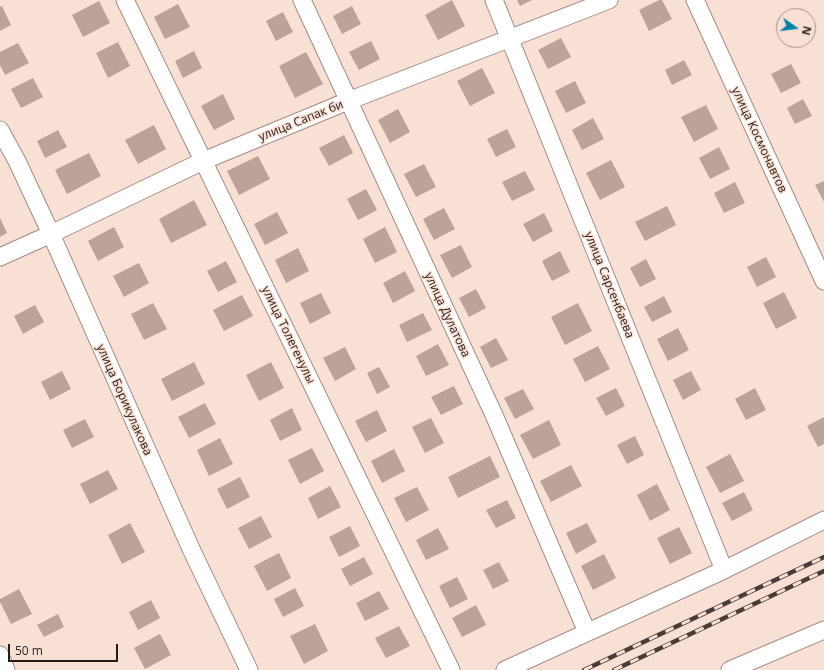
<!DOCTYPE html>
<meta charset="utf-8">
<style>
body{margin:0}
#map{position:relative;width:824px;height:670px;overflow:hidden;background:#f9e0d5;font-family:"Open Sans",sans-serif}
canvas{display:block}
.north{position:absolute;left:776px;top:8px;width:40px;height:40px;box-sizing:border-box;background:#f9e0d5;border:1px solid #a49289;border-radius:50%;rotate:104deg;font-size:11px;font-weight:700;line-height:16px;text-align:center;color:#251c18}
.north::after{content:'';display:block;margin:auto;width:14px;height:18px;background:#0083a6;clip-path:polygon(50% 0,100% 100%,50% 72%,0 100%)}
.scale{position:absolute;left:8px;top:644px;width:110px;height:18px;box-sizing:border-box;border:2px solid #251c18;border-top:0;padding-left:5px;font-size:12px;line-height:14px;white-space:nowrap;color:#251c18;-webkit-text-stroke:3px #f9e0d5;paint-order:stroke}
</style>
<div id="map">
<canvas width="824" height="670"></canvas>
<div class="north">N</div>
<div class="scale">50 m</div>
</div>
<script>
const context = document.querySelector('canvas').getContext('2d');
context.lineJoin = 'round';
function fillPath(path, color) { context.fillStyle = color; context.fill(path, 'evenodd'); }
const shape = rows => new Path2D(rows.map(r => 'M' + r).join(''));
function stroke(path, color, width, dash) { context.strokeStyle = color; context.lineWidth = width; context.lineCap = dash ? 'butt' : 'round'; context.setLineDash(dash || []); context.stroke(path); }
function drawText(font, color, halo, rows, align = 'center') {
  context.font = font + ' "Open Sans",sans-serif'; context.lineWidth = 3; context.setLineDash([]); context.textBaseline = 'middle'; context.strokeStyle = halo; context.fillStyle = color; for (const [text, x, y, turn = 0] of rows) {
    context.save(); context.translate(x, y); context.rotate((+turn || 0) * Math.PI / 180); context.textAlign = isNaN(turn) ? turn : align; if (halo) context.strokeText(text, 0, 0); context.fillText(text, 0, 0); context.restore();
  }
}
const building = shape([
 [452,0,465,26,438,40,425,15],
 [517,0,532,0,520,6],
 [659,0,662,0,672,19,649,31,639,10],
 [99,1,110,23,83,37,72,15],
 [178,4,190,27,165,39,154,17],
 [2,6,11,25,0,31,0,7],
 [352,6,361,24,342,34,333,16],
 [283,12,293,32,276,41,266,21],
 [561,38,571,57,548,69,538,50],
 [371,41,380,59,359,70,349,52],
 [118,42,130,66,108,78,96,53],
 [18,43,29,63,5,75,0,65,0,52],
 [194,51,202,68,183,78,175,61],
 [306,52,323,84,295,98,279,66],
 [684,60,692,75,672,85,665,70],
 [791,64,801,83,781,93,771,74],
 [482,68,495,93,470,106,457,81],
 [33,78,43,97,21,108,11,89],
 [575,81,586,103,566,113,555,91],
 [223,94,235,119,214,130,201,106],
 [803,99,812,116,795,124,787,108],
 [706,105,718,129,694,142,681,117],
 [398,109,410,132,390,143,378,120],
 [593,118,604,139,582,150,572,130],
 [154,125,166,149,138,164,125,140],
 [507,129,516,147,496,157,487,139],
 [58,130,67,147,45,158,37,141],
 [344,135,353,153,329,166,319,148],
 [719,147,730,169,710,179,699,158],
 [89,153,101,176,67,194,55,170],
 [258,156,270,179,239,195,227,171],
 [611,160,625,187,600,200,586,173],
 [424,164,436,187,416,197,404,174],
 [525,171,535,190,512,201,502,182],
 [824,181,824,202,815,185],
 [735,182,745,203,724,213,714,193],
 [366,189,377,210,358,220,347,199],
 [194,200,207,225,171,243,159,219],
 [667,206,676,225,645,241,635,222],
 [444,208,455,229,434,240,423,219],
 [277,212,288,233,265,245,254,224],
 [544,213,553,231,533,242,523,224],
 [0,218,7,233,0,237],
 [114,227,124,247,98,261,88,241],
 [385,227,397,252,375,263,363,239],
 [461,245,472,267,452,278,440,255],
 [298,248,309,271,286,283,275,260],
 [560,251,570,272,552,281,542,261],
 [766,257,776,277,757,287,747,267],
 [646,259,656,279,640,287,630,268],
 [226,261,237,282,218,292,207,271],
 [139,263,149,283,124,297,113,276],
 [405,271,415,291,393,303,383,283],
 [476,289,486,308,469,317,459,298],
 [784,292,797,318,776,329,763,303],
 [321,293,331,313,310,324,300,303],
 [242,295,253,316,224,331,213,310],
 [664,296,672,312,652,322,644,307],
 [153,303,167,329,144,340,131,314],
 [578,303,592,331,565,345,551,317],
 [35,305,44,322,23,334,14,316],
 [423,313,432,330,407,342,399,325],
 [678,328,689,350,668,361,657,339],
 [496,338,508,360,491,368,480,347],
 [438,344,449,365,426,376,416,356],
 [598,346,610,369,585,382,573,359],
 [345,347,356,369,335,381,323,358],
 [194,362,205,384,172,401,161,379],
 [271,362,284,388,259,401,246,375],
 [379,367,390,387,377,394,367,373],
 [62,371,71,389,50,400,41,382],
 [691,371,701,390,683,400,673,380],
 [454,386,463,404,441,415,431,397],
 [616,388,625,406,606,416,596,398],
 [755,388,766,410,746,420,735,399],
 [523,389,534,409,515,419,504,398],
 [205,403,216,424,189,438,178,417],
 [292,408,302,430,280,441,270,420],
 [377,410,387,431,366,442,355,421],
 [824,417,824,444,818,447,807,426],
 [431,418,444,443,425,453,412,427],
 [85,419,94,437,72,448,63,430],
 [549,420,561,445,533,459,520,435],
 [635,436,644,455,627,464,617,445],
 [220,438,233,464,209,476,197,450],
 [312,448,324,471,300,484,288,460],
 [394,449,405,471,382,483,371,461],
 [730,454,744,481,720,493,706,467],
 [490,456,500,477,458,498,448,477],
 [571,465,582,486,551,502,540,481],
 [108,470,118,489,90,504,80,484],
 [240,477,250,497,227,509,217,489],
 [657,484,670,510,650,521,637,495],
 [330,486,341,507,318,519,308,498],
 [417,487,429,510,406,522,394,498],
 [744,492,753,510,732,521,722,503],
 [507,500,516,518,496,528,486,510],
 [261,516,272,537,249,549,238,528],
 [130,523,145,552,122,564,108,535],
 [587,523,597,542,576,554,566,533],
 [350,526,360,546,339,557,329,537],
 [679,527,692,553,670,564,657,538],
 [438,528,449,549,426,560,416,540],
 [279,553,291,578,267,591,254,566],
 [604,554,616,578,593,590,581,566],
 [364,557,373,574,350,586,341,569],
 [499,562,509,581,493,589,483,570],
 [457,577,468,599,450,608,439,586],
 [295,588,304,606,283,617,274,599],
 [19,589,32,614,11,624,0,602,0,599],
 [379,591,389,609,365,621,356,603],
 [151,600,160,618,138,630,129,612],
 [476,605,486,625,462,637,452,618],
 [58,614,64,627,44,637,37,625],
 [315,624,328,651,304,664,290,636],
 [399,626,410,646,386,658,375,638],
 [160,634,171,655,145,669,134,648]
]);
const minor = shape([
 [125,0,451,670],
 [302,0,494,415,587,632],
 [494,0,724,570],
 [695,0,824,281],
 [0,130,17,161,51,234,192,551,249,670],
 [0,257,51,234,203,161,348,101,609,0],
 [0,655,6,670],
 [505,670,724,570,824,520],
 [730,670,824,630]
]);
const rail = shape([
 [584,670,824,557],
 [614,670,824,571]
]);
const streetNames = [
 ["улица Сапак би",301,121,-22],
 ["улица Космонавтов",759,140,65],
 ["улица Сарсенбаева",609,285,68],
 ["улица Дулатова",447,315,65],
 ["улица Толегенулы",288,335,64],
 ["улица Борикулакова",124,400,66]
];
fillPath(building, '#bba399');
stroke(minor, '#a38c82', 19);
stroke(minor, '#fff', 17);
stroke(rail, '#493d38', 4.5);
stroke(rail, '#f9e0d5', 3, [9]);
drawText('12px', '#251c18', '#f9e0d5', streetNames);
</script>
